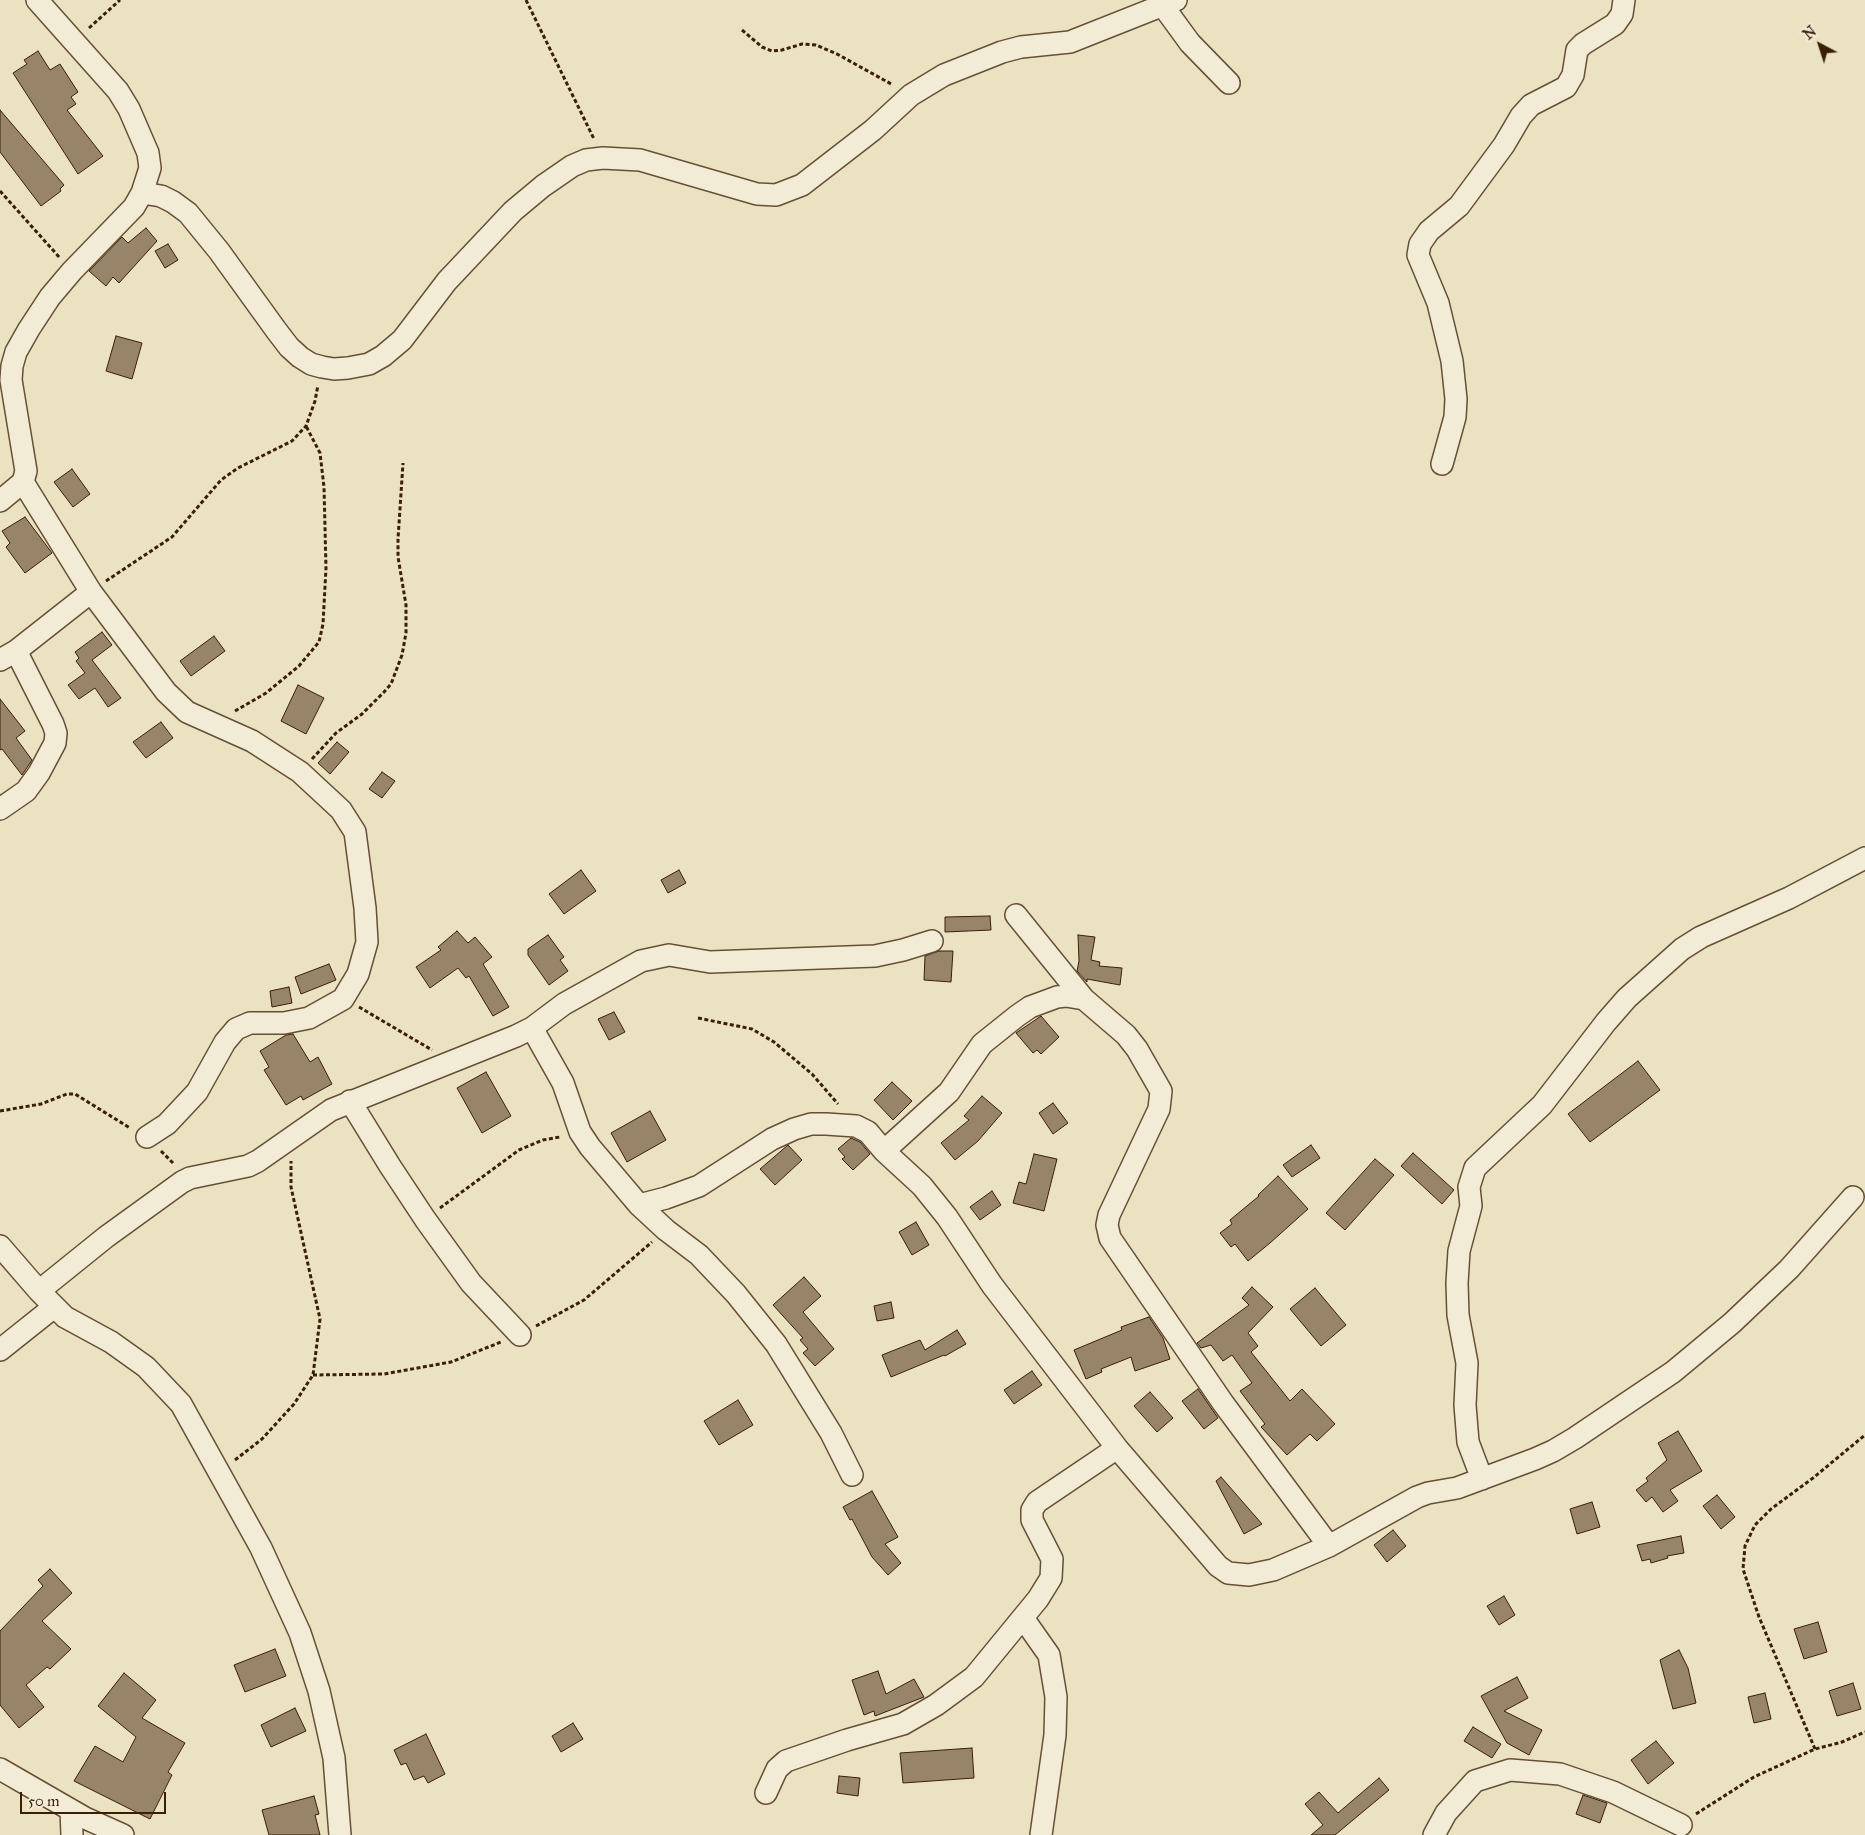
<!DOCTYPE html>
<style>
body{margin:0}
#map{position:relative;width:1865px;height:1835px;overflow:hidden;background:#ebe2c2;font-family:"IM FELL Great Primer",serif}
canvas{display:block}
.north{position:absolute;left:1795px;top:20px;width:50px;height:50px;-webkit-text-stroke:4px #f2ecd7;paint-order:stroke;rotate:320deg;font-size:14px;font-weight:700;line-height:20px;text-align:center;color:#3b1e08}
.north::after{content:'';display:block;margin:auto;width:18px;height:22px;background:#3b1e08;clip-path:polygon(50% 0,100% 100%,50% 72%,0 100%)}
.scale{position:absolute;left:20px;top:1792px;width:146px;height:22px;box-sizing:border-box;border:2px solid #3b1e08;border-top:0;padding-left:6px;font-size:15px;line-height:18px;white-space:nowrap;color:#3b1e08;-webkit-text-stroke:4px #f2ecd7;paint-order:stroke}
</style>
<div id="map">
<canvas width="1865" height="1835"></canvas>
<div class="north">N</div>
<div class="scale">50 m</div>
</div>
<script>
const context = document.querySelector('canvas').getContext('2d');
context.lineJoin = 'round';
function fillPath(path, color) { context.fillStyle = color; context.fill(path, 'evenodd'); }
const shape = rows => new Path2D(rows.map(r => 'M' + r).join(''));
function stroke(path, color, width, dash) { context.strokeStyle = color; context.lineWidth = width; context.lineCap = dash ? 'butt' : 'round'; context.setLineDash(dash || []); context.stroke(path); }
const building = shape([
 [38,51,50,70,60,64,78,92,71,97,76,104,67,110,103,156,78,174,13,73,27,64,24,60,38,51],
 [0,110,64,185,60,189,61,191,41,206,0,152,0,110],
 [146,228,157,241,119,283,113,277,106,286,89,271,122,237,128,243,146,228],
 [168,244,178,260,165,268,155,251,168,244],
 [116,336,142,343,132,379,106,371,116,336],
 [72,469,90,494,73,507,54,482,72,469],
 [25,517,52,553,25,573,6,547,10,543,2,531,25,517],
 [102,632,112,645,92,660,121,698,108,707,95,688,79,699,68,685,85,673,76,661,79,658,75,652,102,632],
 [214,636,225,651,191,676,180,661,214,636],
 [298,685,324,698,306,734,281,721,298,685],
 [0,699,25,731,16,738,32,760,22,775,2,749,0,750,0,699],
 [161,722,173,738,146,758,133,742,161,722],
 [337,742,349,752,330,774,318,763,337,742],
 [382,772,395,781,382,798,369,789,382,772],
 [581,870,596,891,564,914,549,894,581,870],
 [679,870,686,883,668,893,661,880,679,870],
 [990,916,991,930,945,932,945,917,990,916],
 [457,931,468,943,475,937,492,957,483,964,509,1007,493,1016,469,976,466,978,458,968,430,988,416,967,441,950,438,947,457,931],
 [548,935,564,957,560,960,568,971,549,985,528,955,528,949,548,935],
 [1078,935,1095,937,1091,960,1100,962,1099,966,1122,968,1120,985,1087,979,1087,982,1077,971,1079,961,1078,935],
 [939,951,953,951,951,982,924,980,925,956,939,951],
 [329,964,336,980,301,994,295,977,329,964],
 [289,987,292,1003,272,1007,270,991,289,987],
 [614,1012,625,1032,609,1040,598,1019,614,1012],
 [1041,1016,1059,1037,1041,1054,1037,1050,1033,1053,1016,1033,1041,1016],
 [293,1034,310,1062,318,1057,332,1084,303,1100,301,1096,286,1105,264,1070,269,1067,260,1051,286,1035,293,1034],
 [1638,1061,1660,1090,1590,1142,1568,1114,1638,1061],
 [486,1072,511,1116,482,1133,457,1088,486,1072],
 [892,1082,912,1101,893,1120,874,1100,892,1082],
 [982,1096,1002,1113,978,1141,955,1160,941,1143,969,1120,964,1116,982,1096],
 [1053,1103,1068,1123,1053,1134,1039,1113,1053,1103],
 [650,1111,666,1140,627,1162,611,1133,650,1111],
 [851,1138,860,1142,870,1154,853,1170,842,1159,845,1157,838,1149,851,1138],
 [788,1145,802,1160,775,1185,760,1169,788,1145],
 [1311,1145,1320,1158,1292,1177,1283,1165,1311,1145],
 [1413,1153,1454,1190,1442,1204,1401,1166,1413,1153],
 [1034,1154,1057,1159,1044,1211,1013,1203,1019,1182,1026,1184,1034,1154],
 [1375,1159,1394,1175,1345,1230,1326,1213,1375,1159],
 [1278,1176,1308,1209,1270,1243,1248,1261,1235,1244,1231,1247,1220,1233,1232,1224,1230,1220,1259,1196,1258,1195,1278,1176],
 [992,1191,1001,1205,980,1220,970,1207,992,1191],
 [916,1222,929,1245,912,1255,899,1232,916,1222],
 [804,1277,821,1296,803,1312,834,1349,815,1366,803,1353,808,1349,800,1340,803,1338,773,1305,804,1277],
 [1252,1287,1273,1307,1248,1333,1258,1346,1251,1352,1290,1401,1302,1389,1335,1424,1317,1441,1310,1434,1287,1455,1261,1427,1265,1424,1240,1391,1252,1383,1232,1355,1223,1361,1211,1345,1201,1348,1197,1343,1249,1305,1242,1298,1252,1287],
 [1315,1288,1346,1325,1321,1346,1290,1309,1315,1288],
 [891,1302,894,1318,877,1321,874,1306,891,1302],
 [1149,1317,1163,1338,1170,1359,1135,1371,1131,1357,1101,1369,1102,1372,1086,1379,1074,1350,1122,1330,1121,1327,1149,1317],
 [957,1330,966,1344,945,1356,944,1355,891,1377,882,1355,920,1340,925,1350,957,1330],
 [1032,1371,1042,1385,1014,1404,1004,1390,1032,1371],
 [1198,1389,1218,1418,1204,1429,1182,1401,1198,1389],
 [1150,1392,1173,1418,1157,1432,1134,1406,1150,1392],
 [738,1400,753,1425,719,1445,704,1421,738,1400],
 [1678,1431,1702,1471,1670,1490,1678,1501,1663,1512,1652,1497,1646,1502,1636,1490,1648,1481,1646,1478,1667,1460,1658,1443,1678,1431],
 [1221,1477,1262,1524,1244,1534,1216,1481,1221,1477],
 [872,1491,898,1537,885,1544,901,1563,888,1575,872,1557,852,1519,850,1520,843,1507,872,1491],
 [1717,1495,1735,1517,1721,1529,1703,1506,1717,1495],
 [1592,1502,1600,1527,1577,1534,1570,1509,1592,1502],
 [1393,1530,1406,1546,1387,1562,1374,1545,1393,1530],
 [1681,1536,1684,1553,1667,1556,1668,1558,1651,1563,1650,1559,1642,1561,1637,1545,1681,1536],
 [50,1569,72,1593,42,1621,71,1649,50,1669,47,1667,26,1685,44,1707,19,1728,0,1705,0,1631,43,1586,38,1580,50,1569],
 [1504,1596,1515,1615,1499,1625,1487,1606,1504,1596],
 [1818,1622,1827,1652,1804,1659,1794,1629,1818,1622],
 [275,1649,286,1676,245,1692,234,1665,275,1649],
 [1679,1650,1688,1668,1696,1703,1673,1709,1660,1660,1679,1650],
 [878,1671,886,1694,914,1679,924,1697,875,1716,874,1711,864,1715,852,1680,878,1671],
 [124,1673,156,1700,142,1718,185,1743,168,1772,172,1775,150,1819,74,1781,95,1746,123,1762,136,1737,98,1706,124,1673],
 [1517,1677,1528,1698,1504,1711,1542,1730,1529,1755,1507,1743,1481,1696,1517,1677],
 [1853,1683,1861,1709,1837,1716,1829,1691,1853,1683],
 [1765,1693,1771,1719,1754,1723,1748,1697,1765,1693],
 [295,1708,306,1731,271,1747,261,1725,295,1708],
 [573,1723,583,1739,561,1752,552,1736,573,1723],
 [1473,1727,1501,1744,1492,1758,1464,1741,1473,1727],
 [426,1734,445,1774,428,1783,424,1776,414,1780,406,1763,401,1765,394,1750,426,1734],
 [1656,1741,1674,1763,1648,1784,1631,1760,1656,1741],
 [972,1748,974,1778,903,1783,900,1753,972,1748],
 [839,1776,860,1778,858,1796,837,1793,839,1776],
 [1379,1778,1389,1790,1335,1835,1311,1835,1323,1825,1305,1804,1319,1792,1338,1813,1379,1778],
 [1583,1795,1607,1803,1600,1823,1576,1814,1583,1795],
 [314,1796,319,1814,315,1815,320,1835,269,1835,262,1810,314,1796]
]);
const path = shape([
 [526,0,594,139],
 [89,28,120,0],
 [742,30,762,47,772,51,782,50,802,44,816,45,837,54,893,85],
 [0,191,60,258],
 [106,581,172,537,221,480,238,468,292,441,306,426,315,401,318,385],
 [235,711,266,693,299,666,319,642,323,624,326,568,324,487,320,453,306,426],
 [312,759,336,733,362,714,384,692,391,684,402,655,406,633,406,605,398,557,398,539,403,463],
 [359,1007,432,1050],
 [698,1018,752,1029,774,1042,812,1074,838,1104],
 [0,1111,41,1104,67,1094,75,1094,130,1128],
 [161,1151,174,1164],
 [440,1208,519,1150,543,1140,560,1137],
 [536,1326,584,1300,652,1242],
 [313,1375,384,1374,451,1362,501,1342],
 [235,1460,262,1439,294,1404,313,1375,320,1319,291,1187,291,1161],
 [1815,1749,1759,1617,1743,1569,1745,1546,1755,1525,1771,1509,1813,1478,1865,1435],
 [1696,1814,1754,1777,1815,1749,1842,1742,1865,1732]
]);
const minor = shape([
 [1163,6,1190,43,1229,83],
 [142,193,161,196,173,202,188,213,219,251,276,330,289,347,300,357,311,364,322,367,334,369,348,368,369,364,383,356,402,340,447,281,513,211,543,186,572,166,586,160,603,158,640,160,757,194,776,195,802,185,873,130,911,95,944,75,1002,52,1021,47,1070,42,1176,0],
 [1442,464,1455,417,1456,399,1452,361,1438,303,1418,255,1420,244,1429,231,1459,206,1504,145,1521,116,1531,105,1566,87,1573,75,1577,50,1583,44,1615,24,1622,14,1624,0],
 [23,482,91,592,166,692,187,712,252,741,300,772,341,810,355,832,365,908,367,942,358,974,343,999,309,1018,284,1023,250,1023,236,1029,225,1042,197,1092,167,1124,147,1137],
 [0,501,23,482,26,471,11,380,12,366,16,352,29,329,50,297,72,271,134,207,142,193,150,168,148,153,129,109,118,91,37,0],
 [0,660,16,651,91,592],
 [0,809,26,791,39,773,55,743,56,733,53,724,16,651],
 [1016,915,1084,999,1126,1035,1137,1049,1161,1091,1159,1109,1109,1215,1107,1225,1110,1238,1223,1403,1329,1546],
 [532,1028,563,1083,580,1132,590,1147,639,1205,666,1230,699,1255,736,1294,776,1344,831,1433,852,1475],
 [350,1101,390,1166,425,1219,471,1283,520,1335],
 [884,1151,949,1092,982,1044,1017,1016,1030,1007,1057,997,1066,996,1084,999],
 [639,1205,666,1198,699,1186,772,1139,794,1129,811,1124,826,1124,856,1126,868,1132,884,1151,922,1186,947,1217,992,1285,1117,1448,1218,1566,1228,1573,1249,1575,1273,1570,1329,1546,1417,1497,1428,1493,1457,1488,1535,1459,1553,1451,1575,1438,1673,1372,1732,1323,1789,1269,1853,1197],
 [0,1246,39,1291,65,1317,111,1342,146,1367,181,1404,261,1548,300,1633,319,1691,334,1758,340,1835],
 [39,1291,106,1237,182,1182,190,1178,248,1166,258,1161,331,1110,516,1036,532,1028,564,1004,641,961,669,955,710,962,875,956,903,950,932,941],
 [0,1350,54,1307],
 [1482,1479,1468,1442,1465,1405,1467,1363,1458,1315,1457,1283,1459,1251,1471,1206,1469,1187,1475,1168,1542,1105,1606,1022,1627,998,1682,949,1701,937,1789,898,1865,858],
 [1023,1618,1049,1655,1056,1697,1055,1735,1041,1835],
 [0,1769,85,1818,123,1835],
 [766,1793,777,1769,786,1761,847,1740,903,1724,936,1705,974,1677,1038,1599,1051,1578,1052,1559,1032,1520,1032,1510,1037,1502,1117,1448],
 [71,1810,72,1835],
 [1434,1835,1446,1813,1475,1781,1510,1770,1560,1774,1613,1792,1681,1825]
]);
fillPath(building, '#978469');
stroke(building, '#3b1e08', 1);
stroke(minor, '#674f36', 24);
stroke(path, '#3b1e08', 3, [4, 2.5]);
stroke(minor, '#f2ecd7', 21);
</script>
